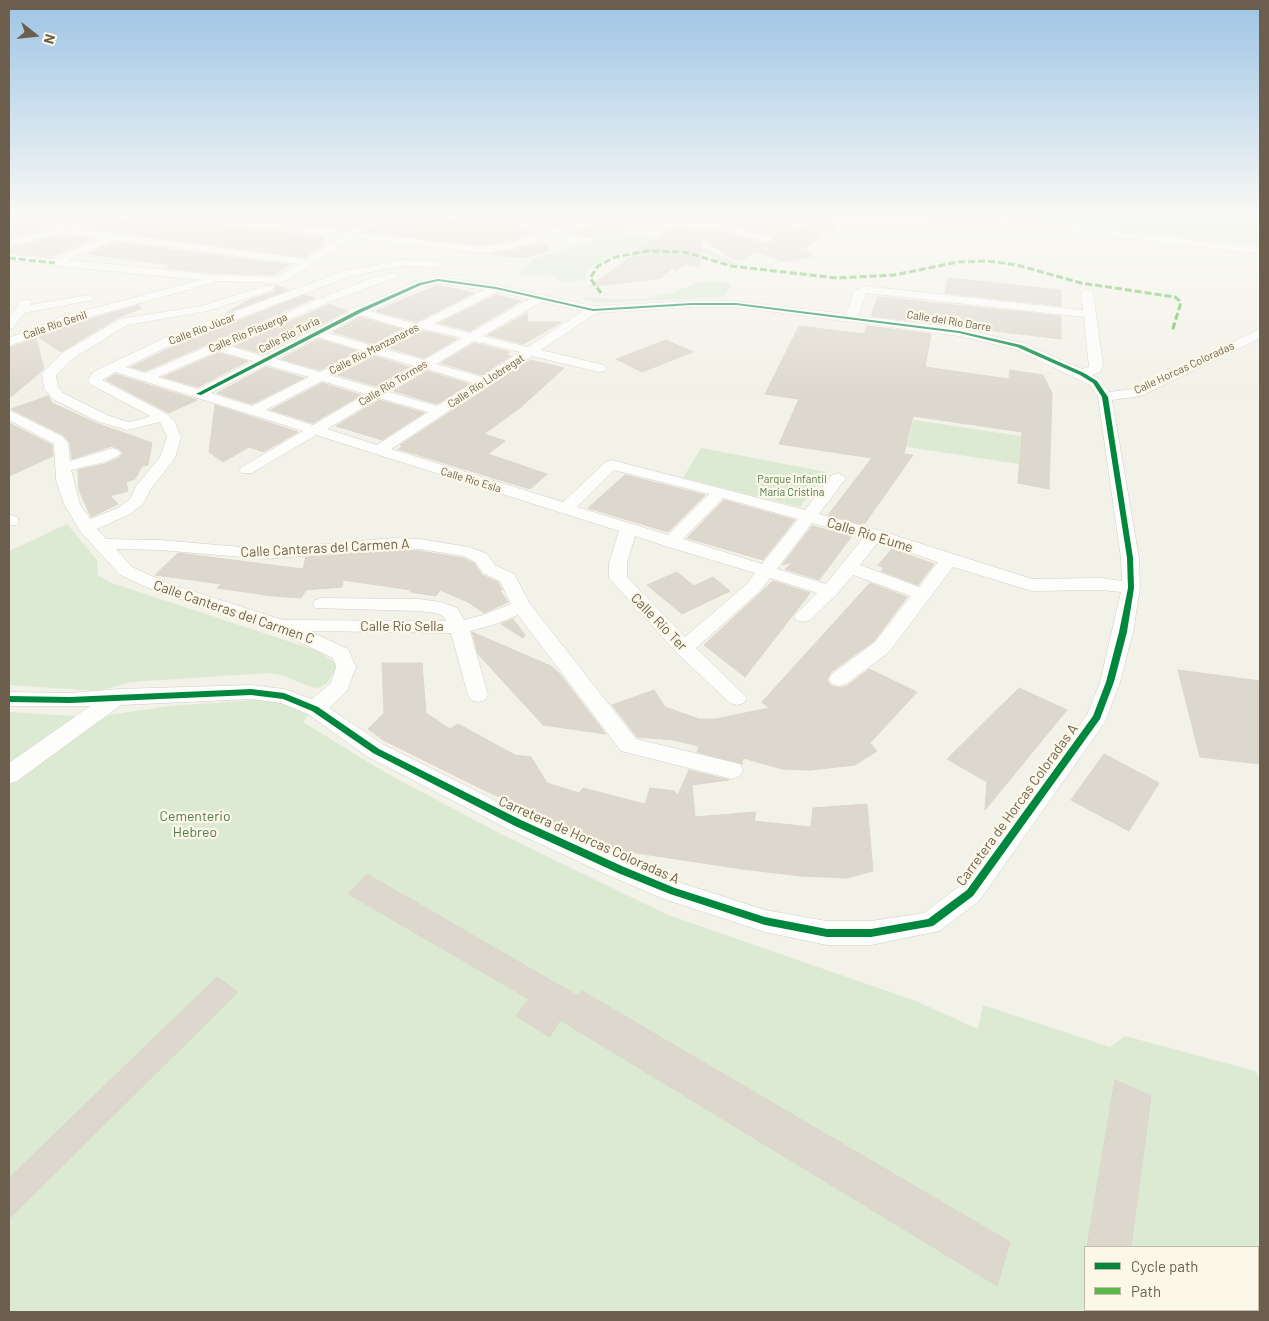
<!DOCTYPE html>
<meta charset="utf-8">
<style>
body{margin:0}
#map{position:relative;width:1269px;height:1321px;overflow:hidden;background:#f3f2e8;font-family:Barlow,sans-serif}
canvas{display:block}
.frame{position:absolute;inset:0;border:10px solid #6c5f4d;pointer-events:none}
.legend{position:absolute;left:1084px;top:1246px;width:175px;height:65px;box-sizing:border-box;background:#fcf8e9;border:1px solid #c2bbab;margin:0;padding:6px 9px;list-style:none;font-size:15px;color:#6c5f4d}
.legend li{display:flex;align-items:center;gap:10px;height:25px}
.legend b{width:25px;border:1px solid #c2bbab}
.north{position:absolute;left:10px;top:10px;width:50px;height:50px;-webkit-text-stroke:4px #fcf8e9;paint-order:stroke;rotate:106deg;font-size:14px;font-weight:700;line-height:20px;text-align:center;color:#6c5f4d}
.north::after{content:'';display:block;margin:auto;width:18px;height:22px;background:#6c5f4d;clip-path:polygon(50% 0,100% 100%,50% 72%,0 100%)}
</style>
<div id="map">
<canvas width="1269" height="1321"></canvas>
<div class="frame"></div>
<ul class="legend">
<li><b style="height:6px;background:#00873e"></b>Cycle path</li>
<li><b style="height:6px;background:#58b947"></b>Path</li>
</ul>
<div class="north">N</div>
</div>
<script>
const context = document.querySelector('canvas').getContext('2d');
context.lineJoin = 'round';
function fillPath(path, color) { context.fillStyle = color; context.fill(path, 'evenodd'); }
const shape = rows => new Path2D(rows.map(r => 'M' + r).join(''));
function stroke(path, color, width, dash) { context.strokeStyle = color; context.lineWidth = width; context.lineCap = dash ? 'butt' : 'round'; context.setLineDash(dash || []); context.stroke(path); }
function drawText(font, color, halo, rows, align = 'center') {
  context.font = font + ' Barlow,sans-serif'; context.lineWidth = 4.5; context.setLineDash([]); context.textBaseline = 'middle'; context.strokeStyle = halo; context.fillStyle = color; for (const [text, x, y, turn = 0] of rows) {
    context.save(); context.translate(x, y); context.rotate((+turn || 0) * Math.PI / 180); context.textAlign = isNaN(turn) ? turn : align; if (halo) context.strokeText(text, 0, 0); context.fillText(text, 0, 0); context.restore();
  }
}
const green = shape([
 [974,213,1260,213,1260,246,1101,227],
 [603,232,646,235,657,239,687,242,708,249,742,266,722,263,710,256,692,251,656,250,609,255,591,267,586,273,586,280,560,283,550,274,516,276,533,259,593,240],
 [711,281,732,284,724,297,603,303,583,299,588,297,609,299,646,299,674,292,699,282],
 [913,420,1021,436,1019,464,907,447],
 [701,448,827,472,800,507,683,478],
 [67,524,97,560,98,575,112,583,318,651,337,664,336,670,327,683,319,688,311,687,281,675,269,673,131,682,98,691,9,685,9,551],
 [266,699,313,708,303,722,386,773,501,834,668,915,916,1001,978,1029,983,1005,1110,1047,1125,1036,1255,1071,1260,1080,1260,1312,9,1312,9,780,109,715,168,706],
 [1085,1247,1258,1247,1258,1310,1085,1310],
 [9,712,78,716,9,764]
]);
const stream = shape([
 [1153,213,1162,213,1260,223,1260,225,1153,213]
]);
const building = shape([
 [65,213,121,213,64,225,51,218,65,213],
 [146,213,158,213,165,218,324,237,322,247,304,257,91,229,142,217,146,213],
 [200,213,376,213,349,230,200,213],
 [392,213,399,213,406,218,495,225,518,224,531,234,501,243,480,245,366,232,392,213],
 [552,213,604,213,551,228,525,221,552,213],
 [620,213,658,213,659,218,654,218,620,213],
 [663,213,809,213,790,223,790,230,798,231,813,221,838,226,805,248,813,256,786,262,756,252,742,260,731,258,703,239,699,267,686,264,675,271,672,268,661,278,589,287,671,227,714,230,767,244,774,239,773,237,715,220,671,218,663,213],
 [612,220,638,225,589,238,569,233,612,220],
 [32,221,49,229,9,238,9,226,32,221],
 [64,235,94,239,50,257,9,253,9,248,64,235],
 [114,242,290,265,273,275,217,273,165,268,172,265,87,254,114,242],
 [540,242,551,250,523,258,491,254,507,252,540,242],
 [948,278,1061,290,1061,306,945,293,948,278],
 [276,285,289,290,226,313,251,299,274,292,276,285],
 [438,285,474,293,416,322,376,311,438,285],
 [305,295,315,298,145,371,131,367,180,343,305,295],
 [496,295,521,301,470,331,439,323,496,295],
 [878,297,1061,316,1061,339,871,316,878,297],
 [330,304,347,311,263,354,234,346,330,304],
 [139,305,141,309,119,317,61,352,38,337,70,325,139,305],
 [527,313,528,322,562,322,523,344,488,335,527,313],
 [360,317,401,329,373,344,333,332,360,317],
 [799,326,864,334,867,326,931,334,925,367,1009,379,1010,370,1043,375,1052,393,1049,489,1018,483,1022,432,913,416,904,454,913,455,865,523,861,524,828,515,872,458,779,444,799,399,765,394,799,326],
 [424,331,457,339,424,358,390,348,424,331],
 [36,338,44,369,11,397,9,348,36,338],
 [318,339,358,351,320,370,281,359,318,339],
 [666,340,693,352,642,372,616,359,666,340],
 [474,343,510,352,505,354,511,356,482,375,441,363,474,343],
 [218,353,248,361,198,387,163,377,218,353],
 [375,356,409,367,376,386,338,375,375,356],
 [530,360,564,368,521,407,484,434,505,441,488,454,547,474,530,489,398,449,403,446,400,445,530,360],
 [266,367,304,378,252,404,217,393,266,367],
 [427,371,469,384,437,404,394,391,427,371],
 [115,374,197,400,169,413,106,380,115,374],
 [322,383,361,395,313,423,271,410,322,383],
 [48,396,52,403,96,423,152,443,148,465,142,466,135,479,126,482,128,491,110,496,118,504,91,517,79,490,78,470,105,464,119,458,123,453,119,449,112,446,72,459,70,443,63,435,11,409,48,396],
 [379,400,424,413,382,440,336,426,379,400],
 [215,405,298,432,263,452,249,447,223,462,209,452,215,405],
 [9,423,52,445,53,456,9,476,9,423],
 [625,475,705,495,668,532,588,508,625,475],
 [724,500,795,520,763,560,687,538,724,500],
 [812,526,852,536,819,580,785,569,793,562,782,565,812,526],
 [892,549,934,564,918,585,881,571,884,568,878,565,892,549],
 [394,550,419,551,463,558,474,563,482,575,498,582,502,590,500,591,508,602,484,613,468,602,440,590,436,596,410,592,411,590,343,580,342,587,306,590,301,598,273,596,217,588,221,584,155,575,178,553,303,569,306,557,394,550],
 [677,572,694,586,713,577,730,591,682,614,647,585,677,572],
 [773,581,810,593,745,677,704,645,773,581],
 [870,583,907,597,874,641,831,672,827,680,831,686,840,688,847,686,869,669,917,692,870,743,877,751,855,765,810,770,782,769,743,758,742,764,697,752,699,746,673,740,637,737,612,705,654,690,665,707,699,719,716,719,769,708,762,702,870,583],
 [513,619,525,635,523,638,501,624,513,619],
 [472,632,551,666,559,673,606,734,543,725,478,654,472,632],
 [382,663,422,663,426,713,450,729,458,724,515,755,531,757,547,783,579,793,583,788,645,804,650,788,674,791,678,795,689,770,729,780,692,785,695,817,756,812,754,821,811,827,813,808,867,804,873,871,847,878,801,876,742,869,610,849,480,788,385,741,368,729,384,713,382,663],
 [1178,670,1260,681,1260,764,1200,757,1178,670],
 [1019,688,1067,710,985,810,987,782,947,759,1019,688],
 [1104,754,1159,783,1129,831,1071,800,1104,754],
 [367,874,578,996,582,991,1010,1242,997,1286,560,1020,550,1037,516,1016,529,999,348,894,367,874],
 [217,977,238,992,9,1219,9,1178,217,977],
 [1115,1080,1151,1096,1131,1247,1087,1247,1115,1080]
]);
const street = shape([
 [32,213,40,213,64,227,128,213,144,213,142,215,80,229,307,259,341,237,165,216,160,213,187,213,349,232,379,213,390,213,361,233,480,247,501,245,610,213,654,220,689,219,714,222,772,239,767,242,714,228,689,225,654,226,612,218,506,250,480,253,353,238,288,280,276,283,213,281,212,283,69,323,9,346,9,338,61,317,200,280,9,261,9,255,54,259,101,238,64,233,9,246,9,240,54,230,33,216,32,213],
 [114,240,299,264,276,277,217,275,68,260,114,240],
 [401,213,438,213,495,217,550,213,516,222,495,223,406,216,401,213],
 [812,213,823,213,797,229,791,229,791,225,812,213],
 [837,213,969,215,1260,248,1260,254,969,221,842,216,837,213],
 [402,260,436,261,441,264,436,267,402,266,351,276,179,341,126,367,145,373,321,298,369,279,394,272,399,275,398,277,329,302,229,346,263,356,349,312,350,308,358,307,416,282,438,277,496,285,593,306,692,301,736,301,846,314,854,291,864,286,1083,310,1081,292,1087,289,1093,292,1103,365,1100,372,1092,375,1100,379,1109,392,1133,389,1260,329,1260,338,1141,396,1112,400,1139,558,1140,588,1133,632,1120,682,1105,722,979,901,939,931,871,945,827,945,765,932,664,899,612,877,510,830,368,757,308,714,281,703,251,699,121,705,17,781,9,784,9,763,90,706,9,706,9,692,70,693,119,689,251,685,284,689,312,699,331,683,336,667,333,658,272,629,155,591,120,575,80,531,64,504,56,480,54,444,9,420,9,410,62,436,68,443,70,461,113,448,118,450,121,453,118,456,105,462,71,470,80,504,90,519,118,508,130,499,136,486,160,457,167,437,160,422,127,430,97,421,53,399,44,388,42,374,62,353,120,319,201,306,265,286,273,286,273,290,207,311,127,325,72,359,56,375,58,387,63,393,107,415,128,422,138,420,150,416,90,384,88,381,93,372,171,335,344,271,402,260],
 [438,283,484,290,416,324,370,311,424,287,438,283],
 [497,292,529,299,470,333,434,324,497,292],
 [866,293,1084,317,1089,367,1082,369,1023,343,959,328,858,316,866,293],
 [541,302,583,311,528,347,483,336,541,302],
 [692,307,736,307,959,336,1015,349,1090,385,1098,397,1121,558,1122,581,1101,578,1032,579,881,531,819,514,846,478,838,473,832,475,805,510,611,460,606,462,563,502,391,449,532,356,599,372,604,371,606,368,604,365,541,350,596,313,692,307],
 [360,315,406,329,373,346,328,333,360,315],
 [424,329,462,338,424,360,385,349,424,329],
 [318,337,363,351,320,372,276,359,318,337],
 [474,341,520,352,482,377,436,364,474,341],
 [218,351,253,361,198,389,158,377,218,351],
 [375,354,414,366,376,388,333,376,375,354],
 [266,365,309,377,252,406,211,393,266,365],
 [427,369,473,383,437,406,389,392,427,369],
 [115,372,303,431,242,467,239,470,242,473,252,473,316,435,619,531,609,563,609,578,677,653,730,703,737,705,744,703,747,698,696,648,760,591,770,578,817,593,794,616,796,620,803,622,810,620,836,595,853,575,911,596,875,642,832,674,829,679,832,684,839,686,846,684,889,652,953,567,1032,591,1101,590,1121,592,1100,682,1087,715,961,885,924,913,871,921,827,921,765,910,678,882,526,816,384,745,329,708,347,691,356,667,348,649,309,631,451,633,468,695,471,700,478,702,485,700,488,695,470,631,496,624,518,615,621,751,732,779,740,776,743,770,740,764,636,739,530,604,514,574,495,565,487,554,469,547,419,539,394,538,265,549,160,540,106,539,97,529,130,514,143,504,150,490,175,458,181,437,175,422,167,414,102,380,115,372],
 [322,381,366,394,313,425,266,410,322,381],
 [379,398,428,412,377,445,327,429,379,398],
 [614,470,709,494,668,535,577,507,614,470],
 [723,498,798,519,762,564,683,539,723,498],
 [812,523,864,537,826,584,777,569,812,523],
 [635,536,665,546,755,573,748,583,685,637,627,577,627,563,635,536],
 [878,542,938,562,919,587,860,565,878,542],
 [394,548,419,549,464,556,475,562,483,573,500,581,511,604,483,615,464,620,457,608,441,602,418,599,322,598,315,600,313,604,315,608,418,611,437,613,443,616,446,621,283,620,167,583,132,567,116,549,160,550,265,559,394,548],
 [88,295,94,298,92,300,24,313,13,328,9,329,9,317,22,300,30,300,32,302,30,305,88,295],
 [9,514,17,517,19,521,17,525,9,525,9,514]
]);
const secondary = shape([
 [26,213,50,213,49,216,9,224,9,216,26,213]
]);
const quiet = shape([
 [9,258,55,263],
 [601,293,590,278,598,266,615,257,648,251,685,252,731,266,837,278,894,275,958,262,987,261,1017,265,1081,283,1175,297,1181,302,1172,332]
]);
const cycleway = shape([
 [438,279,496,287,593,309,692,303,736,303,959,331,1021,345,1084,373,1097,381,1108,397,1133,558,1134,588,1127,632,1114,682,1100,719,973,896,933,926,871,937,827,937,765,925,670,894,618,873,515,826,373,753,312,711,283,699,251,695,70,703,9,702,9,696,70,697,251,689,284,693,318,707,379,749,521,820,624,867,675,888,765,917,827,929,871,929,928,919,967,890,1093,716,1106,682,1119,632,1128,588,1127,558,1102,397,1093,383,1080,375,1017,347,959,333,736,305,692,305,593,311,496,289,438,281,421,285,362,312,201,395,196,394,358,310,419,283,438,279]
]);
const farStreetnames = [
 ["Calle del Río Darre",949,321,9],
 ["Calle Río Genil",55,325,-19],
 ["Calle Río Júcar",202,329,-21],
 ["Calle Río Pisuerga",248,333,-23],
 ["Calle Río Turia",289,335,-27],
 ["Calle Río Manzanares",374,349,-27],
 ["Calle Horcas Coloradas",1184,368,-25],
 ["Calle Río Llobregat",486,381,-33],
 ["Calle Río Tormes",393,383,-31],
 ["Calle Río Esla",471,480,17]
];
const farParknames = [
 ["Parque Infantil",792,479],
 ["María Cristina",792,492]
];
const streetNames = [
 ["Calle Río Eume",870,535,17],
 ["Calle Canteras del Carmen A",325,548,-3],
 ["Calle Canteras del Carmen C",234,612,19],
 ["Calle Río Ter",659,622,46],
 ["Calle Río Sella",402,626],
 ["Carretera de Horcas Coloradas A",1017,805,-54],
 ["Carretera de Horcas Coloradas A",589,840,24]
];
const parkNames = [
 ["Cementerio",195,816],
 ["Hebreo",195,832]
];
fillPath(green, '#dcead4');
fillPath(stream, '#ccdce1');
fillPath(building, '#ddd8ce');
stroke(building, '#dbd6cb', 1);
stroke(street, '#d1cdc5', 1);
stroke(secondary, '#d1cec5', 1);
fillPath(street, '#fdfdfc');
fillPath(secondary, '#fdfdfc');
stroke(quiet, '#58b947', 3, [7, 3]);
fillPath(cycleway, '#00873e');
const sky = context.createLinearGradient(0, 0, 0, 398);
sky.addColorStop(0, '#9dc4e5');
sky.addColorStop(0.54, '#faf9f5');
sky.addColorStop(1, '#faf9f500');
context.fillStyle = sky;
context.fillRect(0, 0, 1269, 398);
drawText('11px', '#6c5f4d', '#fcf8e9', farStreetnames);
drawText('11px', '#517b4d', '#fcf8e9', farParknames);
drawText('14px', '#6c5f4d', '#fcf8e9', streetNames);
drawText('14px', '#517b4d', '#fcf8e9', parkNames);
</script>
